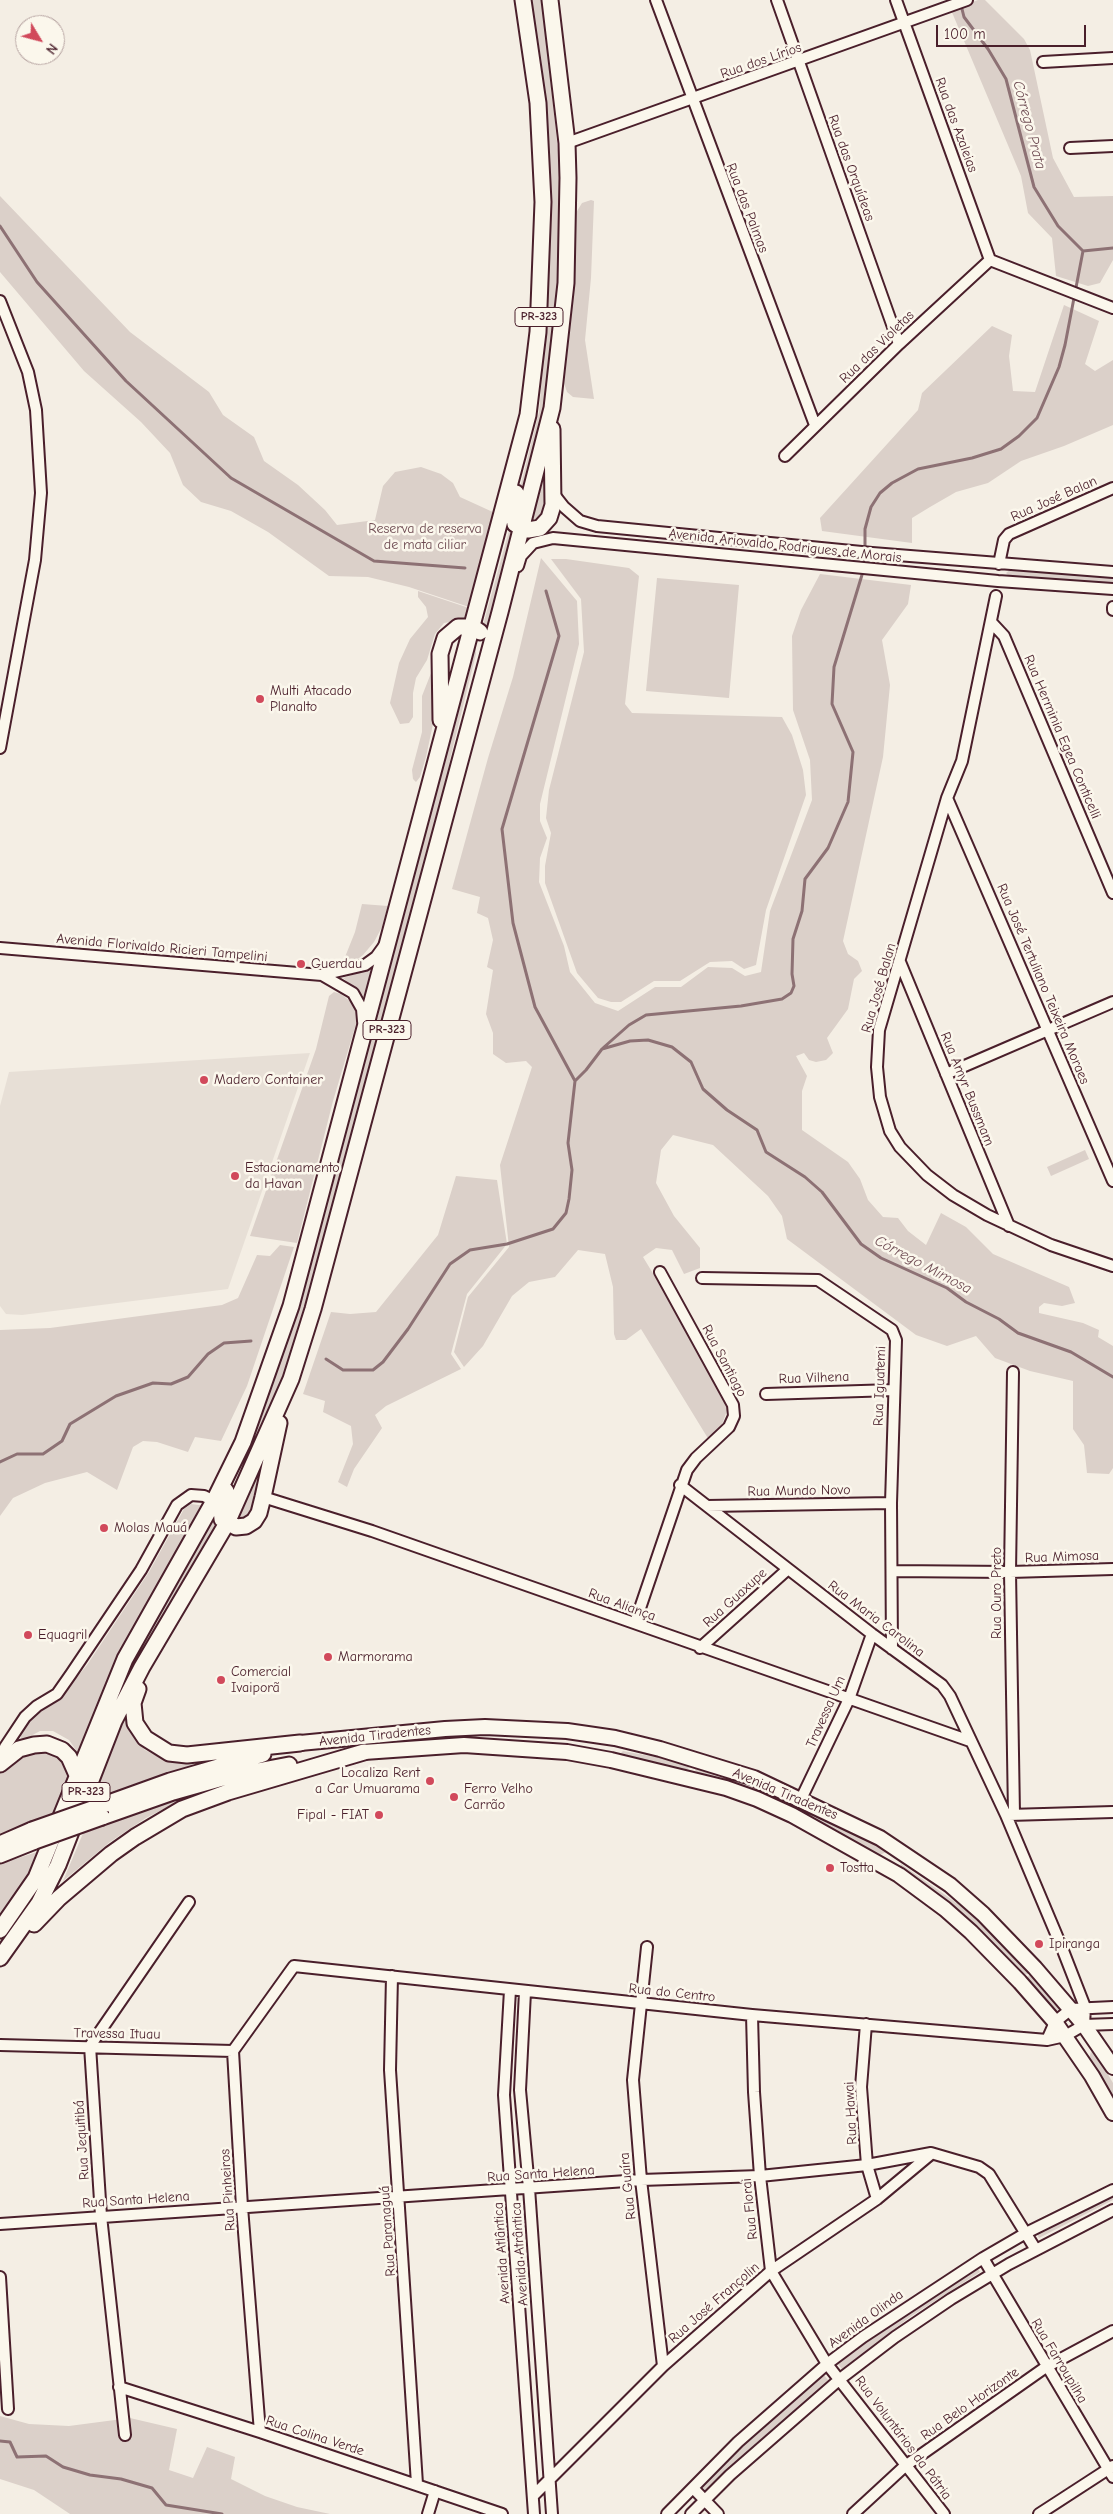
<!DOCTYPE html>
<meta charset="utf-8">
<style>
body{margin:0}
#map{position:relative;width:1113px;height:2514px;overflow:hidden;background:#f4eee4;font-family:"Comic Neue",sans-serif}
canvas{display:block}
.north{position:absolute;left:15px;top:15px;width:50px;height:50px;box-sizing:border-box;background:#fbf7ec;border:1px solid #b4a19f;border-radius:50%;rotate:127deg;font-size:14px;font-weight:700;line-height:20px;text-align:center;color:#4a1f2b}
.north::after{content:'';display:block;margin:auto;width:18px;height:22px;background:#d1495b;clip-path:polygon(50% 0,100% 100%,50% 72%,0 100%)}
.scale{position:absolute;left:936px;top:25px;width:150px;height:22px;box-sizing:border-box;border:2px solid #4a1f2b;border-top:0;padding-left:6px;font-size:15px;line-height:18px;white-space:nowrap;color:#4a1f2b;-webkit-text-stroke:4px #fbf7ec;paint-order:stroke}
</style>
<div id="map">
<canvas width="1113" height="2514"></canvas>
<div class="north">N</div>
<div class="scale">100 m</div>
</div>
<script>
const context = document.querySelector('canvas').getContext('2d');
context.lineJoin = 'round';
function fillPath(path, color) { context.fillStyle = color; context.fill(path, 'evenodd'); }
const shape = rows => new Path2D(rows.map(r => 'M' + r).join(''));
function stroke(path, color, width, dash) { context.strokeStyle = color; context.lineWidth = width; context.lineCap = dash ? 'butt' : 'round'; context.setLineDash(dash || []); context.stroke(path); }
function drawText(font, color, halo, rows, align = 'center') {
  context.font = font + ' "Comic Neue",sans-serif'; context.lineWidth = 5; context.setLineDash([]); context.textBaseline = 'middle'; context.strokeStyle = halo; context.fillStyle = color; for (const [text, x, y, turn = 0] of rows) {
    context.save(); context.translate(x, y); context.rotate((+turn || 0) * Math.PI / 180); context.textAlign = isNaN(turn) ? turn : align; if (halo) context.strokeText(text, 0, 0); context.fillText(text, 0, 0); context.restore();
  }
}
const built = shape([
 [310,1053,228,1289,22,1315,6,1314,0,1306,0,1106,9,1072]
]);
const green = shape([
 [531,0,541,0,543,12,560,169,561,223,560,279,549,384,520,515,518,496,539,412,541,389,549,220,546,111,541,57],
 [978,0,985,0,1024,39,1030,50,1053,158,1074,197,1113,196,1113,260,1100,283,1088,286,1056,276,1052,238,1028,213,1021,176,951,10],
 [0,196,130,332,209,392,223,415,254,437,264,461,298,485,325,510,337,525,375,520,383,486,395,472,421,467,441,474,453,483,460,497,495,513,469,607,409,587,368,577,329,576,268,532,231,511,201,502,183,485,170,453,141,422,84,371,0,272],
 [591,200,594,201,591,278,585,340,594,399,573,397,567,392,564,383,573,290,574,216,582,203],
 [1064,305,1099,321,1085,364,1095,371,1113,360,1113,425,1064,446,1021,461,988,483,956,492,930,507,912,518,912,543,822,531,820,518,918,410,922,393,992,326,1012,335,1009,356,1013,391,1035,392],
 [546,447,546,500,544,511,538,521,527,524],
 [510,527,514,533,489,628,483,625],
 [541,558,577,601,579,644,540,804,540,821,547,838,540,858,539,882,564,946,570,972,595,1003,618,1011,655,987,681,987,708,967,732,968,745,976,761,972,770,911,812,800,810,760,793,710,792,636,801,610,820,574,911,585,908,604,882,640,890,685,883,757,843,941,848,954,858,961,862,971,854,979,848,1009,827,1038,833,1053,826,1060,816,1062,809,1060,804,1053,796,1056,807,1076,802,1091,802,1130,848,1162,860,1179,868,1200,883,1217,898,1218,908,1231,926,1245,941,1213,966,1227,993,1254,1069,1287,1075,1303,1062,1306,1044,1303,1039,1307,1039,1313,1083,1323,1099,1330,1098,1337,1113,1346,1113,1468,1109,1474,1087,1473,1084,1445,1073,1429,1073,1381,1030,1371,995,1358,976,1336,947,1346,916,1335,787,1239,782,1216,768,1196,713,1145,673,1135,661,1150,656,1183,674,1216,700,1248,700,1268,684,1274,672,1250,656,1248,643,1257,689,1333,728,1408,721,1427,709,1440,641,1329,626,1340,616,1340,614,1334,613,1287,605,1254,578,1250,555,1277,529,1282,512,1296,483,1346,464,1367,454,1352,468,1297,509,1247,500,1165,532,1067,526,1061,506,1063,493,1054,493,1033,486,1014,493,970,487,967,493,940,488,918,477,913,480,897,452,889,488,758,513,677],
 [551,559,566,559,629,568,639,576,625,704,632,713,782,717,792,735,803,770,806,795,766,910,756,965,744,969,732,961,710,962,680,981,654,981,621,1002,611,1002,598,998,577,973,545,883,545,866,551,833,546,818,549,790,584,652,581,599],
 [1011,569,1113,577,1113,585,1011,578,1006,573],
 [657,578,739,585,729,698,646,691],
 [418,591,469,608,466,619,444,623,435,634,427,660,416,678,413,693,413,717,409,723,400,724,390,703,399,663,410,639,428,617,426,607,418,597],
 [476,644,476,654,451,755,442,803,305,1316,284,1380,230,1503,228,1500,253,1443,294,1316],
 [435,663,437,705,426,757,420,777,416,782,413,779,412,770,422,732,422,696],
 [362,904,388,906,382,927,374,942,363,955,351,964,341,967,355,932],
 [371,968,365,997,343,978,367,970],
 [334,992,341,994,351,1002,355,1009,356,1024,333,1101,297,1243,250,1236,316,1049,329,996],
 [1085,1150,1089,1159,1051,1176,1047,1167],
 [456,1176,497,1180,507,1244,467,1294,451,1354,461,1369,386,1406,375,1415,382,1428,354,1469,347,1487,338,1482,353,1444,351,1426,323,1412,325,1401,303,1394,331,1312,350,1314,376,1312,438,1235],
 [280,1245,294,1247,247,1386,221,1441,195,1437,188,1452,157,1442,143,1441,133,1447,117,1490,87,1472,45,1483,13,1498,0,1516,0,1330,50,1328,222,1305,238,1298,257,1255,270,1256],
 [263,1462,256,1505,248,1520,236,1520],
 [191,1504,206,1506,115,1664,78,1753,69,1740,53,1731,40,1731,25,1739,21,1738,21,1731,30,1717,60,1698,87,1665,149,1572,184,1509],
 [212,1520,216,1520,218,1524,116,1700,42,1888,0,1947,0,1940,9,1927,111,1698],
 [124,1713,132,1734,145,1750,165,1760,186,1762,234,1757,91,1803],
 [47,1749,62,1759,70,1776,58,1813,0,1837,0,1771,16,1757],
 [623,1751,687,1763,690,1767,686,1770,623,1756,620,1754],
 [697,1765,741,1778,801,1807,800,1809,798,1810,747,1789,698,1773,695,1770],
 [201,1790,146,1818,110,1842,63,1881,84,1831],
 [819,1816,845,1830,856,1829,887,1849,886,1852,880,1855,816,1821,816,1817],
 [40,1851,27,1882,0,1922,0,1864],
 [901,1864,958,1904,967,1907,1028,1969,1028,1974,1023,1975,961,1914,900,1868],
 [1030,1973,1061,2007,1058,2010,1054,2010,1027,1979],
 [1091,2052,1096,2054,1113,2083,1113,2099,1089,2058],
 [1113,2193,1113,2200,1039,2238,1036,2232],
 [976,2266,980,2272,910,2317,842,2369,837,2363,906,2311],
 [823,2374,828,2380,737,2460,705,2493,699,2488,732,2454],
 [0,2416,29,2424,69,2426,130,2418,177,2429,169,2470,193,2478,207,2447,235,2457,231,2479,265,2496,297,2507,330,2514,70,2514,34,2490,0,2479]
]);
const stream = shape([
 [961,5,964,17,988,49,1006,79,1034,187,1058,226,1083,251],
 [0,226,37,282,126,381,231,478,374,561,465,568],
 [546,591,559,636,502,829,513,923,535,1007,575,1081],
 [603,1048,629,1025,646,1015,741,1006,782,999,791,993,794,986,792,974,793,939,802,911,805,879,828,848,848,802,853,752,832,704,834,667,865,565,865,529,871,507,880,493,892,483,918,469,972,458,1001,449,1019,436,1037,418,1059,367,1065,345,1083,251,1113,248],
 [326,1359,343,1370,373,1370,383,1362,408,1329,450,1264,470,1250,507,1244,553,1229,566,1213,569,1199,572,1170,568,1143,575,1081,586,1070,602,1049,630,1041,648,1040,672,1047,691,1062,703,1089,727,1110,757,1130,766,1152,805,1177,822,1192,861,1244,881,1258,947,1288,966,1302,999,1319,1018,1333,1071,1352,1113,1377],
 [0,1462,17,1454,43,1454,62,1441,70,1424,116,1396,153,1383,171,1384,188,1377,208,1354,224,1343,251,1341],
 [0,2441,10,2442,17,2457,46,2456,63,2467,90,2475,121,2479,152,2488,166,2505,222,2514]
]);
const minor = shape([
 [656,0,815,425],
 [777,0,899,344],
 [896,0,990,260],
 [1043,62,1113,58],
 [567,143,967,0],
 [1070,148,1113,146],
 [990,260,1113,308],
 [0,301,28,372,36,410,41,493,35,560,0,748],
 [785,456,899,344,990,260],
 [553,493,564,507,580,521,597,526,872,553,1113,572],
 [999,564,1004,540,1009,534,1113,488],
 [518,566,521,556,533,543,553,538,998,581,1113,589],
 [996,596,962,761,947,798,879,1030,877,1067,880,1097,890,1131,900,1147,927,1175,953,1195,987,1215,1051,1245,1113,1266],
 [1113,607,1113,610],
 [991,622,1004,636,1113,893],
 [947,798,1113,1181],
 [0,948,322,975,365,965,376,957,384,946],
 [900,962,1009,1226],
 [322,975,353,993,362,1009,363,1021],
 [946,1074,1113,1002],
 [702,1278,818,1280,892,1330,896,1340,891,1503,892,1649],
 [1013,1372,1010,1572,1014,1814],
 [766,1394,893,1390],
 [680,1485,872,1634,942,1685,950,1696,1006,1815,1062,1948,1085,2007,1084,2025],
 [263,1497,372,1531,970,1741],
 [707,1506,891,1503],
 [892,1571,1010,1572,1113,1569],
 [635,1623,687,1470,696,1458,729,1427,734,1416,733,1405,660,1272],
 [700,1648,788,1569],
 [0,1761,5,1747,25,1717,37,1706,57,1694,71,1674,141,1570,177,1505,191,1495,204,1496,214,1501],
 [801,1799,849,1699,872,1634],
 [1009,1815,1113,1812],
 [647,1947,633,2080,641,2180,663,2366],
 [392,1976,390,2070,417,2484],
 [510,1990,504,2095,534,2514],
 [525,1992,520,2090,529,2188,552,2514],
 [752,2015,754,2092,760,2176,771,2271,827,2364,944,2514],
 [866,2024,861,2087,867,2165,877,2199],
 [1084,2025,1113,2024],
 [1047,2040,1055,2022,1071,2009,1113,2007],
 [0,2045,233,2051],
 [0,2224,641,2180,760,2176,867,2165,931,2153,979,2167,989,2174,1036,2250],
 [983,2258,1113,2477],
 [0,2277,8,2409],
 [119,2387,260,2432,502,2514],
 [260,2432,242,2207,233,2051,294,1966,752,2015,1047,2040,1065,2036,1084,2025],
 [125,2435,101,2216,90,2046,189,1902],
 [693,2488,718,2514],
 [533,2496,663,2366,771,2271,877,2199,931,2154],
 [428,2514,435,2491],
 [667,2514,738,2442,827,2364,863,2337,983,2258,1026,2233,1113,2190],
 [691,2514,730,2475,840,2379,895,2337,951,2299,1009,2264,1113,2210],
 [853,2514,905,2466,1046,2367,1113,2331],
 [1039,2514,1113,2466]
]);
const major = shape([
 [300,1743,445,1729,485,1727,567,1731,615,1738,660,1749,754,1778,880,1838,950,1885,983,1914,1035,1968,1084,2025,1113,2067],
 [364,1752,464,1745,567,1752,611,1760,726,1788,757,1799,792,1815,899,1875,945,1909,971,1932,1020,1982,1055,2022,1092,2076,1113,2113]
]);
const highway = shape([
 [516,493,513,513,515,524,528,530,540,528,549,518,553,505,552,429],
 [441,720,440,654,445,638,458,627,473,627,480,632],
 [226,1491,221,1508,222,1519,236,1527,246,1526,254,1521,259,1513,263,1497,279,1423],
 [138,1689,133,1703,135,1723,145,1738,169,1753,187,1755,300,1743],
 [0,1764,19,1749,34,1745,47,1744,62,1750,69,1757,77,1775],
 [106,1804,170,1781,263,1754],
 [102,1817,173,1792,226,1777,289,1765],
 [0,1844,32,1830],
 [0,1855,35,1841],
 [34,1924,59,1898,111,1854,135,1837,182,1809,228,1792,364,1752],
 [0,1930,36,1878,125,1659,214,1501,243,1442,291,1306,528,415,538,332,543,202,538,103,523,0],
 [0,1958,39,1903,58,1865,114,1721,142,1667,227,1523,291,1379,313,1309,500,612,552,408,566,283,568,178,567,143,550,0]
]);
const highwayBridge = shape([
 [32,1830,106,1804],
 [35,1841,102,1817]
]);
const markers = [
 [260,699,5,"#d1495b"],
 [301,964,5,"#d1495b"],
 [204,1080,5,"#d1495b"],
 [235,1176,5,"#d1495b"],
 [104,1528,5,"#d1495b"],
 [28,1635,5,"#d1495b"],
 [328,1657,5,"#d1495b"],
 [221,1680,5,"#d1495b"],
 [430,1781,5,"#d1495b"],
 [454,1797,5,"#d1495b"],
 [379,1815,5,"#d1495b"],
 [830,1868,5,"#d1495b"],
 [1039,1944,5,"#d1495b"]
];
const shields = [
 [539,317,48],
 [387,1030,48],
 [86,1792,48]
];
const shieldNames = [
 ["PR-323",539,317],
 ["PR-323",387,1030],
 ["PR-323",86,1792]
];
const streetNames = [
 ["Rua dos Lírios",761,61,-19],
 ["Rua das Azaleias",956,125,70],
 ["Rua das Orquídeas",851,168,70],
 ["Rua das Palmas",747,208,69],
 ["Rua das Violetas",877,347,-44],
 ["Rua José Balan",1054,499,-24],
 ["Avenida Ariovaldo Rodrigues de Morais",785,546,6],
 ["Rua Herminia Egea Conticelli",1062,737,67],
 ["Avenida Florivaldo Ricieri Tampelini",162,948,5],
 ["Rua José Tertuliano Teixeira Moraes",1043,984,67],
 ["Rua José Balan",879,988,-74],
 ["Rua Amyr Bussmam",967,1089,68],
 ["Rua Santiago",724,1361,62],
 ["Rua Vilhena",814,1378,-2],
 ["Rua Iguatemi",880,1386,-88],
 ["Rua Mundo Novo",799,1491,-1],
 ["Rua Mimosa",1062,1557,-2],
 ["Rua Ouro Preto",997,1593,-90],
 ["Rua Guaxupe",735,1598,-42],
 ["Rua Aliança",622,1605,20],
 ["Rua Maria Carolina",876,1619,37],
 ["Travessa Um",826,1712,-66],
 ["Avenida Tiradentes",375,1736,-6],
 ["Avenida Tiradentes",785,1794,23],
 ["Rua do Centro",672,1993,6],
 ["Travessa Ituau",117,2034,1],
 ["Rua Hawai",851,2113,-93],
 ["Rua Jequitibá",82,2140,-94],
 ["Rua Santa Helena",541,2174,-4],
 ["Rua Guaíra",628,2186,-96],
 ["Rua Pinheiros",228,2190,-94],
 ["Rua Santa Helena",136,2200,-4],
 ["Rua Florai",750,2209,-96],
 ["Rua Paranaguá",388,2231,-94],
 ["Avenida Atlântica",502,2253,-94],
 ["Avenida Atrântica",520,2254,-94],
 ["Rua José Françolin",714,2303,-41],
 ["Avenida Olinda",866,2319,-36],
 ["Rua Farroupilha",1059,2361,59],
 ["Rua Belo Horizonte",970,2404,-35],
 ["Rua Colina Verde",315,2436,18],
 ["Rua Voluntários da Pátria",903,2438,53]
];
const parkNames = [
 ["Reserva de reserva",425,529],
 ["de mata ciliar",425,545]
];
const poiNames = [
 ["Multi Atacado",270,691],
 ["Planalto",270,707],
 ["Guerdau",311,964],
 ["Madero Container",214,1080],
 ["Estacionamento",245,1168],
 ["da Havan",245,1184],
 ["Molas Mauá",114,1528],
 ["Equagril",38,1635],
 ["Marmorama",338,1657],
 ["Comercial",231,1672],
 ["Ivaiporã",231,1688],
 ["Localiza Rent",420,1773,"right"],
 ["a Car Umuarama",420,1789,"right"],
 ["Ferro Velho",464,1789],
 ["Carrão",464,1805],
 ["Fipal - FIAT",369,1815,"right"],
 ["Tostta",840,1868],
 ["Ipiranga",1049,1944]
];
const waterNames = [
 ["Córrego Prata",1029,125,75],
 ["Córrego Mimosa",923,1265,28]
];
fillPath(built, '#e7dfd6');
fillPath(green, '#dbd0c9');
stroke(stream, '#8d7174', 3);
stroke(minor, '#4a1f2b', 14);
stroke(major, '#4a1f2b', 18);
stroke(highway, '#4a1f2b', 19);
stroke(minor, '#fbf7ec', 10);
stroke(major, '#fbf7ec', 14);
stroke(highway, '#fbf7ec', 15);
stroke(highwayBridge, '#4a1f2b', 19, []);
stroke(highwayBridge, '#fbf7ec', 15);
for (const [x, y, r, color] of markers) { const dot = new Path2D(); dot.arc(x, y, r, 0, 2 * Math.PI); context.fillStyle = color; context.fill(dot); stroke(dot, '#fbf7ec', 2); }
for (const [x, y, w] of shields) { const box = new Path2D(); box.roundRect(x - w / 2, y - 9.5, w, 19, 4); context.fillStyle = '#fbf7ec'; context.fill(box); stroke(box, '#4a1f2b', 1); }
drawText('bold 12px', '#4a1f2b', null, shieldNames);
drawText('14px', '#4a1f2b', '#fbf7ec', streetNames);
drawText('14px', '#6e4b52', '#fbf7ec', parkNames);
drawText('14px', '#4a1f2b', '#fbf7ec', poiNames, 'left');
drawText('italic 15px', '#714f56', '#fbf7ec', waterNames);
</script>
